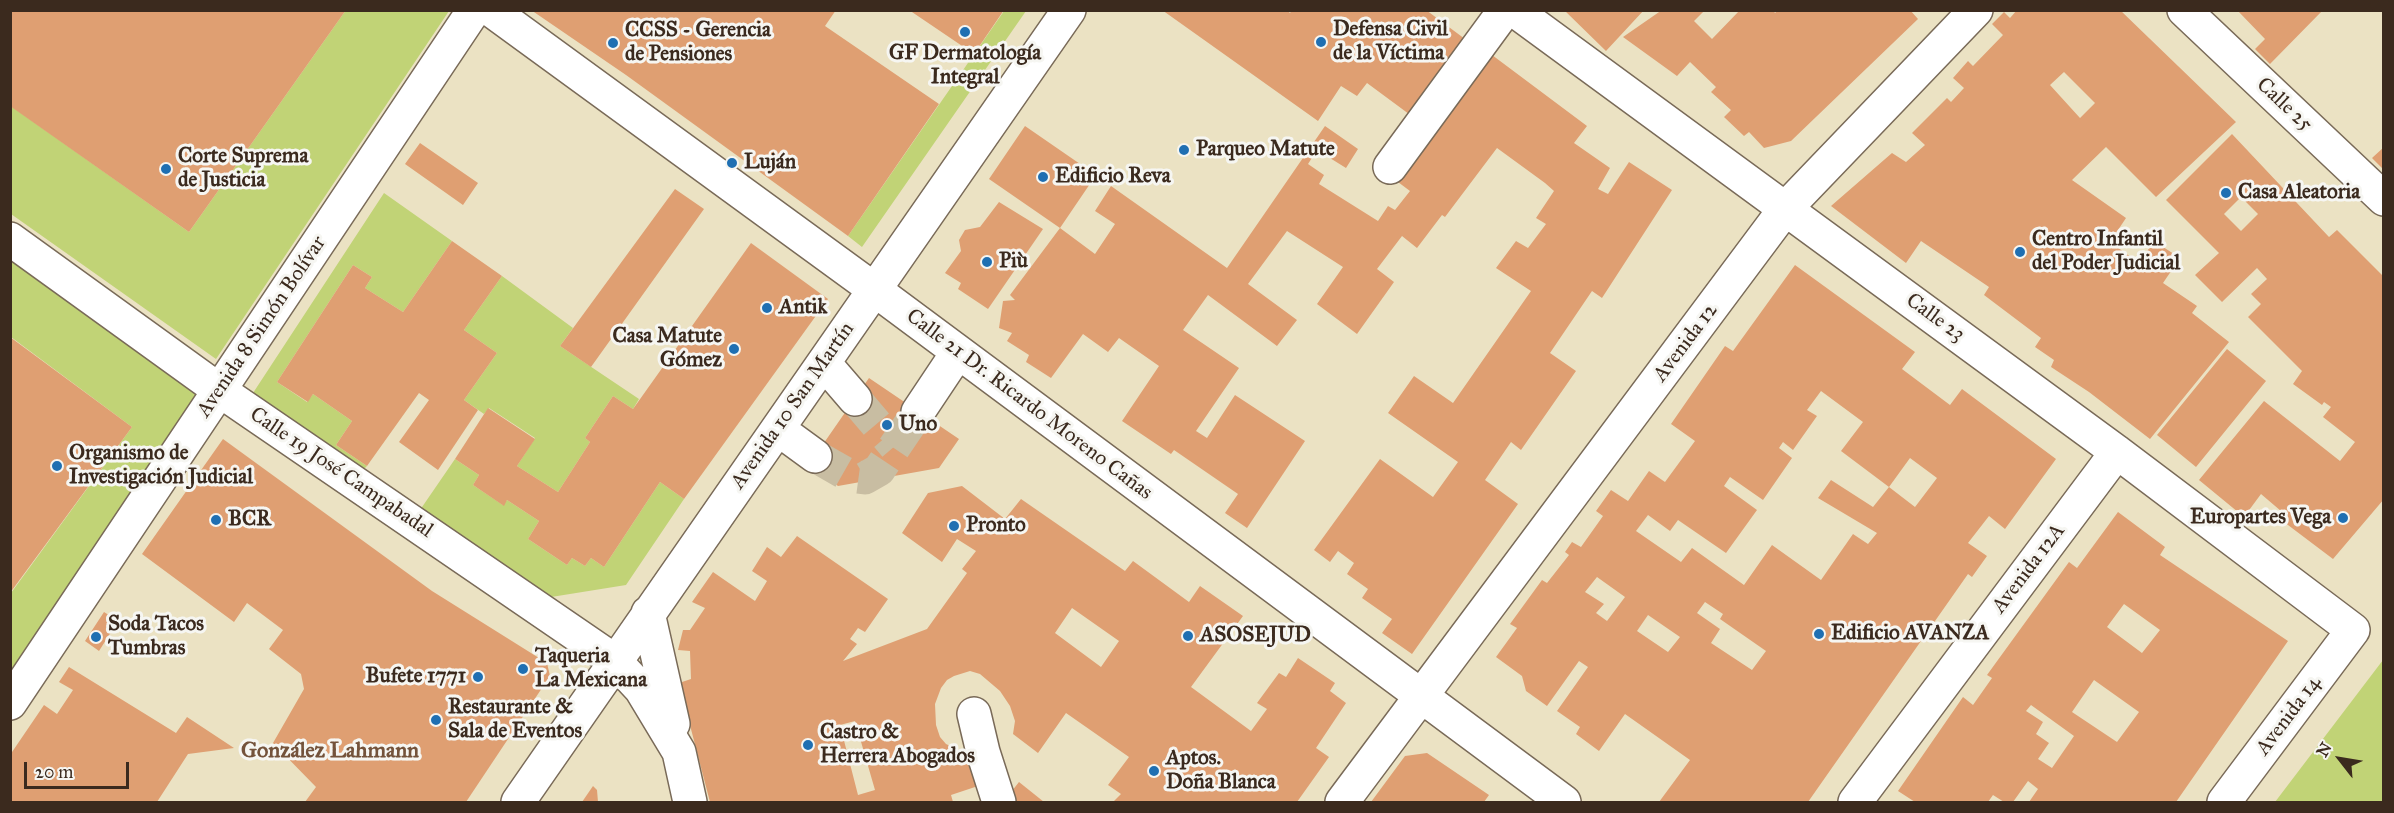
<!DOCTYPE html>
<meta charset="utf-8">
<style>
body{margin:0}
#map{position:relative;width:2394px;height:813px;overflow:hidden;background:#ebe2c3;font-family:"IM FELL Great Primer",serif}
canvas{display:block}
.frame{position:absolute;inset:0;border:12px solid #3b2a1e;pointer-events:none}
.north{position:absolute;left:2310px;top:729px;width:60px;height:60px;-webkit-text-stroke:4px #f6f6f2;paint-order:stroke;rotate:301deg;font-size:16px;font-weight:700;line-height:24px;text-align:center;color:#3b2a1e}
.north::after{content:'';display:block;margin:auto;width:21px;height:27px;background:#3b2a1e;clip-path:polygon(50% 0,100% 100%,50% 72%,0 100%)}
.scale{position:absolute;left:24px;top:762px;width:105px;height:27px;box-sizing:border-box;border:3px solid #3b2a1e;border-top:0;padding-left:8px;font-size:18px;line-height:21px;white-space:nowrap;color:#3b2a1e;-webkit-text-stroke:4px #f6f6f2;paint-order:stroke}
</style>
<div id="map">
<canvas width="2394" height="813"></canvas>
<div class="frame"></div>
<div class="north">N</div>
<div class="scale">20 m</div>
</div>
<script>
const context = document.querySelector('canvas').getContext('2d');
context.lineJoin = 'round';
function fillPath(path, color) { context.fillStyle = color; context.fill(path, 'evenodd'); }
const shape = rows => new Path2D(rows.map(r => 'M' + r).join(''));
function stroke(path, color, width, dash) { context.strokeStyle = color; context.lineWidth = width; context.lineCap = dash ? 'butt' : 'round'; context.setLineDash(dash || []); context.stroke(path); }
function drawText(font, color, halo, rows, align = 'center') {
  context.font = font + ' "IM FELL Great Primer",serif'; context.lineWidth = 6; context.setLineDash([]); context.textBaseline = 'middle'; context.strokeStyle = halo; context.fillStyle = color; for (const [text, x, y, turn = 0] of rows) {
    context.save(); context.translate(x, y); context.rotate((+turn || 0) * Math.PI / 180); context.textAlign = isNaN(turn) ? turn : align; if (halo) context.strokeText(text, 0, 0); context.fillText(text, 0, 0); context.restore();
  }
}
const green = shape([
 [346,10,449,11,216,359,11,214,11,106,189,232],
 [1004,11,1026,11,862,247,848,236],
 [384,193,452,241,403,312,365,288,372,277,353,265,277,382,307,402,313,394,352,421,336,445,367,466,363,470,253,393],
 [11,259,198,394,11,670,11,593,132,427,11,337],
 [502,276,573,328,560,346,639,399,633,409,613,396,585,438,590,442,558,492,517,466,535,438,489,408,484,414,464,400,497,353,464,330],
 [455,459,479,475,473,485,503,505,507,500,539,521,528,539,567,565,572,558,585,566,591,558,604,567,660,482,684,499,626,585,545,598,420,510],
 [2383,660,2383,802,2275,802]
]);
const building = shape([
 [10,10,346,10,189,232,10,106],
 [531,10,836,10,825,26,939,104,848,236,626,75],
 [909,10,1004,10,974,54],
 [1162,10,1287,10,1290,13,1292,10,1426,10,1469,42,1413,117,1367,83,1357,96,1341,86,1318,121],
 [1564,10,1644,10,1606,51],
 [1662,10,1705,10,1694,21,1712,39,1740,10,1773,10,1775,13,1778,10,1910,10,1918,19,1791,141,1764,148,1749,132,1744,136,1724,117,1731,110,1711,92,1716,87,1690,62,1677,76,1623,37],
 [2017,10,2120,10,2236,122,2156,197,2106,147,2072,180,2126,218,2110,242,2139,263,2154,241,2180,258,2163,283,2197,306,2192,313,2229,342,2150,439,2089,392,2051,367,2054,360,2035,347,2041,338,1984,295,1989,287,1921,241,1906,263,1831,206,1892,153,1906,162,1925,145,1912,133,1947,98,1951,102,1964,88,1953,78,1968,61,1973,66,2003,35,1992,24,2004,12,2010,18],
 [2064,72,2095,103,2080,118,2050,85],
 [2237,10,2323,10,2270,64,2255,49,2265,39],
 [1484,49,1587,126,1574,143,1610,168,1598,189,1608,194,1629,162,1672,190,1602,298,1592,291,1550,353,1576,371,1521,450,1511,442,1485,480,1518,504,1412,654,1382,633,1392,619,1362,598,1368,589,1347,574,1354,563,1338,551,1330,562,1314,550,1380,459,1433,497,1458,462,1388,413,1414,376,1453,403,1531,291,1496,268,1516,241,1528,248,1546,224,1536,218,1554,191,1545,183,1497,148,1445,217,1442,215,1417,248,1402,236,1377,269,1394,282,1357,334,1317,304,1343,267,1287,231,1248,284,1297,320,1277,346,1208,295,1183,330,1239,368,1196,431,1207,438,1235,395,1305,441,1247,528,1225,513,1238,494,1174,450,1171,454,1122,421,1159,366,1119,338,1108,352,1083,334,1051,378,1026,362,1029,355,1007,341,1012,333,999,328,1003,301,1015,300,1010,295,1060,228,1095,254,1115,224,1095,211,1111,186,1227,268,1325,126,1358,149,1346,168,1317,150,1308,164,1324,175,1319,184,1378,221,1388,206,1395,210,1410,191,1390,176],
 [1025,126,1096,175,1060,228,989,179],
 [2232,134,2329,237,2337,230,2384,277,2384,499,2333,559,2284,522,2288,517,2261,494,2244,517,2199,480,2264,401,2340,461,2355,442,2323,417,2331,407,2324,402,2322,405,2293,384,2302,371,2248,317,2261,304,2251,294,2267,279,2257,268,2222,302,2195,275,2219,253,2166,200],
 [2241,197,2258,214,2241,231,2224,214],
 [420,143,478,183,463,205,405,164],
 [2384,147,2384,170,2372,158],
 [675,189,704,209,591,367,560,346],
 [999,202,1043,229,988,309,958,289,961,283,945,273,961,251,959,240,965,230,980,227],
 [452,241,502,276,464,330,497,353,464,400,478,410,438,470,399,442,429,400,419,393,367,466,336,445,352,421,313,394,308,402,277,382,353,265,372,277,365,288,403,312],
 [751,243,828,299,684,499,660,482,604,567,591,558,585,566,572,558,567,565,528,539,539,521,507,500,504,506,473,485,479,475,455,459,488,408,535,439,517,466,558,492,590,442,585,438,613,396,633,409],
 [1795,265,1915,352,1902,369,1950,405,1962,389,2056,459,2005,529,1989,516,1968,543,1987,556,1972,577,1968,574,1808,802,1659,802,1690,760,1625,714,1599,751,1576,734,1580,727,1557,711,1588,667,1579,661,1547,706,1526,691,1522,676,1496,657,1517,628,1510,624,1542,580,1547,583,1569,555,1565,552,1572,542,1581,547,1603,516,1596,511,1611,490,1628,501,1649,471,1665,482,1695,441,1671,424,1725,346,1733,351],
 [1821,391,1863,422,1841,451,1889,487,1910,458,1937,478,1915,507,1889,487,1873,507,1831,480,1818,498,1877,533,1868,544,1853,534,1821,580,1772,545,1744,585,1692,548,1681,562,1636,531,1648,515,1670,531,1678,520,1726,553,1757,510,1724,486,1730,477,1763,500,1792,458,1779,448,1783,442,1793,450,1817,416,1807,410],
 [1597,577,1625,597,1607,621,1596,613,1604,604,1585,592],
 [1705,602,1723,614,1720,619,1766,651,1752,670,1711,643,1720,629,1697,613],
 [1648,615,1680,637,1668,652,1637,631],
 [10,337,132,427,10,593],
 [2227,349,2266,381,2196,467,2157,435],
 [869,378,959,439,939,468,838,486,810,463],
 [223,439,432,591,547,663,550,676,466,802,305,802,316,787,273,743,304,689,301,674,269,649,283,630,247,603,234,622,142,554],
 [962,486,1005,519,1021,499,1125,571,1133,561,1189,602,1200,586,1243,616,1191,687,1251,731,1267,709,1257,703,1279,673,1286,677,1298,658,1335,683,1330,691,1346,703,1316,748,1329,757,1297,802,1113,802,1121,794,1108,785,1129,757,1066,713,1038,753,1013,734,1015,721,1010,706,1000,691,980,674,970,671,954,676,947,680,941,688,935,704,936,725,940,737,946,744,972,756,981,785,951,795,953,802,710,802,679,683,691,679,690,651,678,650,683,630,690,630,705,608,692,602,713,572,755,601,767,581,752,571,767,547,781,557,797,536,888,599,865,632,858,628,850,639,857,644,843,661,927,629,967,573,962,569,976,551,957,539,942,562,902,533,928,493],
 [1072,608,1119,641,1101,667,1055,633],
 [855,721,875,790,858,795,840,725],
 [2118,512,2165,547,2160,555,2288,641,2176,802,2029,802,2038,789,2028,781,2013,802,2004,802,1993,795,1988,802,1915,802,1898,791,1963,697,1973,705,1992,678,1987,675,2069,562,2077,568],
 [2124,604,2160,630,2142,653,2107,627],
 [2094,680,2139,712,2117,742,2072,712],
 [2031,705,2074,736,2052,768,2038,759,2049,743,2036,734,2043,722,2026,711],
 [104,612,118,621,99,651,85,641],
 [69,667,176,733,187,717,234,748,188,754,157,802,10,802,10,755,44,705,57,714,73,690,59,682],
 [1427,753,1489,795,1484,802,1371,802,1405,756],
 [1019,782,1044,802,1011,802,1008,796],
 [593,786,597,790,598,802,582,802]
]);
const minorTunnel = shape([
 [855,399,895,446],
 [815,456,850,476,865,478,879,470,918,412]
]);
const minor = shape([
 [491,10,875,290,1564,802],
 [1514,10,2117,452,2353,630,2224,802],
 [2184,10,2384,199],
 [1390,167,1505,10],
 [10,239,219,390,615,661,641,689,679,752,690,802],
 [824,363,855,399],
 [918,412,958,352],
 [778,429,815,456],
 [648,613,673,724],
 [10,703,474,10],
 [974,714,983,752,999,802],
 [518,802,1069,10],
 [1342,802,1785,209,1976,10],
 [1855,802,2117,452]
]);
const markers = [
 [965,32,6,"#1f6fb2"],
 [1321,42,6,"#1f6fb2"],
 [613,43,6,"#1f6fb2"],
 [1184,150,6,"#1f6fb2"],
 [732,163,6,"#1f6fb2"],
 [166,169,6,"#1f6fb2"],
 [1043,177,6,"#1f6fb2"],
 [2226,193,6,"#1f6fb2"],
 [2020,252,6,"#1f6fb2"],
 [987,262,6,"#1f6fb2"],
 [767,308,6,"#1f6fb2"],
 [734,349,6,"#1f6fb2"],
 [887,425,6,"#1f6fb2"],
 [57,466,6,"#1f6fb2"],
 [2343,518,6,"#1f6fb2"],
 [216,520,6,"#1f6fb2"],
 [954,526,6,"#1f6fb2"],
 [1819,634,6,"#1f6fb2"],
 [1188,636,6,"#1f6fb2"],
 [96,637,6,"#1f6fb2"],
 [523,669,6,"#1f6fb2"],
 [478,677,6,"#1f6fb2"],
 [436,720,6,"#1f6fb2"],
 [808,745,6,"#1f6fb2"],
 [1154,771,6,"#1f6fb2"]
];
const poiNames = [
 ["Defensa Civil",1333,30],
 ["de la Víctima",1333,54],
 ["CCSS - Gerencia",625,31],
 ["de Pensiones",625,55],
 ["GF Dermatología",965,54,"center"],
 ["Integral",965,78,"center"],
 ["Parqueo Matute",1196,150],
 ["Corte Suprema",178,157],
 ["de Justicia",178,181],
 ["Luján",744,163],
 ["Edificio Reva",1055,177],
 ["Casa Aleatoria",2238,193],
 ["Centro Infantil",2032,240],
 ["del Poder Judicial",2032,264],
 ["Più",999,262],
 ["Antik",779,308],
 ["Casa Matute",722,337,"right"],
 ["Gómez",722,361,"right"],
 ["Uno",899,425],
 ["Organismo de",69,454],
 ["Investigación Judicial",69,478],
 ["Europartes Vega",2331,518,"right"],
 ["BCR",228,520],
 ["Pronto",966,526],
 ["Soda Tacos",108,625],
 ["Tumbras",108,649],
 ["Edificio AVANZA",1831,634],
 ["ASOSEJUD",1200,636],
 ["Taqueria",535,657],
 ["La Mexicana",535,681],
 ["Bufete 1771",466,677,"right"],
 ["Restaurante &",448,708],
 ["Sala de Eventos",448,732],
 ["Castro &",820,733],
 ["Herrera Abogados",820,757],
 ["Aptos.",1166,759],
 ["Doña Blanca",1166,783]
];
const streetNames = [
 ["Calle 25",2284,105,43],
 ["Calle 23",1935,318,36],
 ["Avenida 8 Simón Bolívar",262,327,-56],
 ["Avenida 12",1686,343,-53],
 ["Calle 21 Dr. Ricardo Moreno Cañas",1029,405,37],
 ["Avenida 10 San Martín",793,406,-55],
 ["Calle 19 José Campabadal",341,473,34],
 ["Avenida 12A",2029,569,-53],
 ["Avenida 14",2289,716,-53]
];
const neighbourhoodNames = [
 ["González Lahmann",330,752]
];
fillPath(green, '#c1d376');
fillPath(building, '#df9f72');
stroke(minorTunnel, '#c8bda2', 33, [33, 16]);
stroke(minor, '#796a58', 36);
stroke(minor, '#fff', 33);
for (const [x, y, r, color] of markers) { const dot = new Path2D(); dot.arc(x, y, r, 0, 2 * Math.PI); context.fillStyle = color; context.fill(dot); stroke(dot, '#f6f6f2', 2); }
drawText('bold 21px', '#3b2a1e', '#f6f6f2', poiNames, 'left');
drawText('21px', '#3b2a1e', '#f6f6f2', streetNames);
drawText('bold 22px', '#74533b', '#f6f6f2', neighbourhoodNames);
</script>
